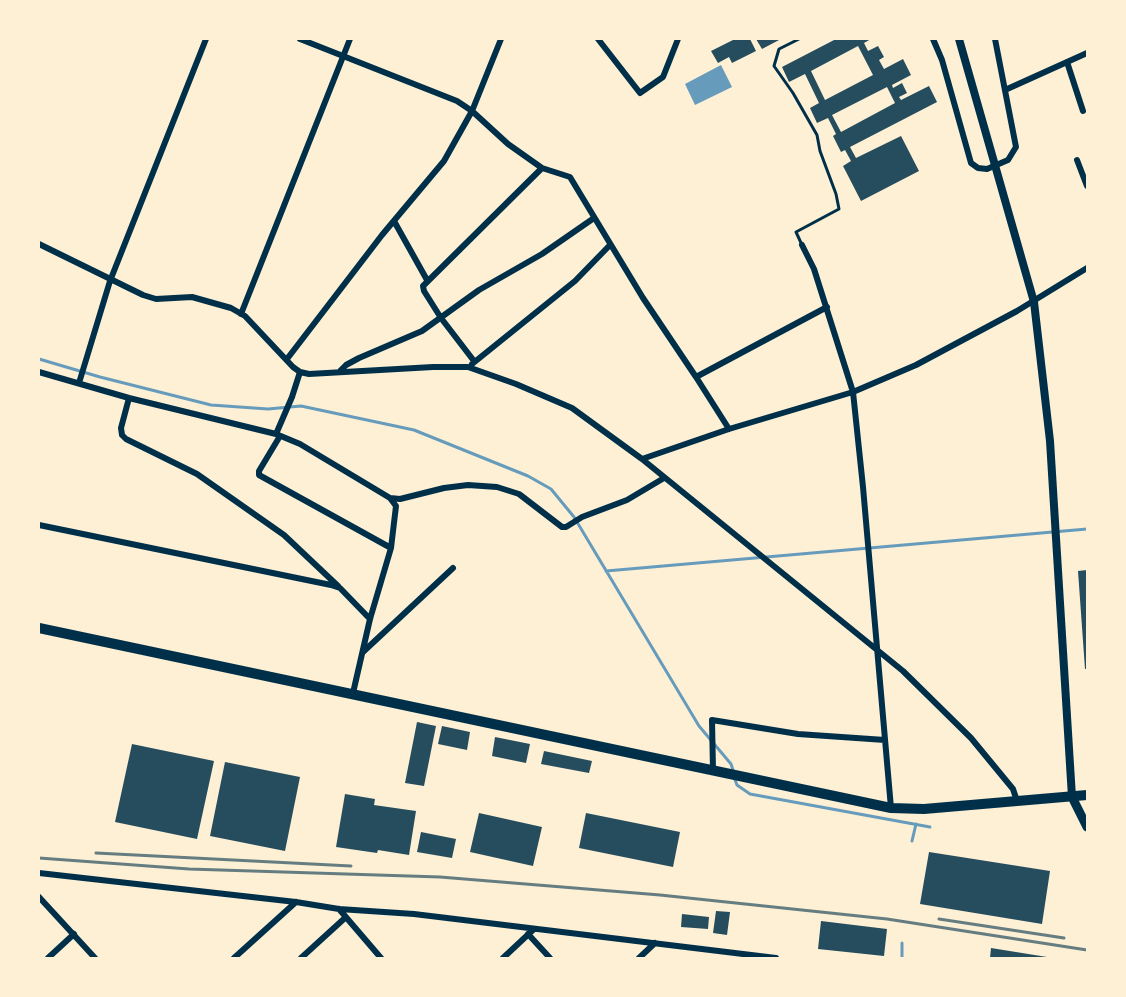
<!DOCTYPE html>
<style>
body{margin:0}
#map{position:relative;width:1126px;height:997px;overflow:hidden;background:#fdf0d5;font-family:Roboto,sans-serif}
canvas{display:block}
.frame{position:absolute;inset:0;border:40px solid #fdf0d5;pointer-events:none}
</style>
<div id="map">
<canvas width="1126" height="997"></canvas>
<div class="frame"></div>
</div>
<script>
const context = document.querySelector('canvas').getContext('2d');
context.lineJoin = 'round';
function fillPath(path, color) { context.fillStyle = color; context.fill(path, 'evenodd'); }
const shape = rows => new Path2D(rows.map(r => 'M' + r).join(''));
function stroke(path, color, width, dash) { context.strokeStyle = color; context.lineWidth = width; context.lineCap = dash ? 'butt' : 'round'; context.setLineDash(dash || []); context.stroke(path); }
const water = shape([
 [721,65,732,87,695,105,685,84]
]);
const stream = shape([
 [39,359,100,377,211,405,268,409,301,406,414,430,528,476,551,489,574,517,699,726,731,764,733,770],
 [606,571,1087,529],
 [734,777,737,785,750,794,930,827],
 [912,841,916,824],
 [902,958,902,943]
]);
const building = shape([
 [735,39,750,39,756,51,732,63,729,57,718,63,711,51],
 [756,39,781,39,762,49],
 [836,39,871,39,864,43,868,51,878,46,884,57,879,60,884,69,903,59,911,75,892,85,893,88,902,83,907,93,899,97,901,100,929,86,937,102,850,147,856,158,901,136,919,171,861,201,843,166,851,161,845,150,841,152,833,136,836,134,828,118,817,123,810,108,819,103,805,74,789,82,782,67],
 [858,46,873,75,825,100,811,71],
 [887,87,895,103,841,132,832,115],
 [1087,570,1087,669,1085,669,1078,571],
 [417,722,436,726,424,786,405,783],
 [442,726,470,732,467,750,438,744],
 [495,737,530,744,526,763,492,756],
 [132,744,214,761,197,839,115,822],
 [544,751,592,761,589,773,541,764],
 [225,762,300,777,285,851,210,836],
 [345,794,375,799,374,805,416,811,409,855,378,850,377,853,336,847],
 [479,813,542,827,533,866,470,852],
 [586,813,680,832,673,867,579,848],
 [421,832,456,839,452,858,417,852],
 [929,852,1050,871,1042,924,920,904],
 [716,911,730,912,727,935,713,933],
 [682,914,709,917,708,929,681,927],
 [821,921,887,929,884,956,818,949],
 [991,948,1047,957,1047,958,990,958]
]);
const service = shape([
 [799,39,779,49,774,66,793,93,817,135,820,151,836,194,839,209,796,232,802,245]
]);
const minor = shape([
 [300,39,457,101,472,111,508,144,542,168,570,177,643,298,696,377,729,429],
 [598,39,640,93,663,77,678,39],
 [933,39,942,60,971,163,978,168,987,169,1008,160,1016,147,995,39],
 [1067,62,1083,111],
 [1005,90,1087,53],
 [1077,160,1087,186],
 [394,221,427,280],
 [39,244,143,295,156,299,192,297,231,308,245,316,293,367,300,372,309,374,433,367,468,367,516,384,572,408,642,459,903,671,971,738,1013,789,1017,801],
 [802,245,814,269,853,392,863,487,891,808],
 [241,314,350,39],
 [287,359,382,235,444,161,472,111,501,39],
 [474,361,441,318,424,291,423,286,542,168],
 [472,364,575,281,610,245],
 [39,372,129,398,276,434,300,444,390,498,396,506,391,548,370,619,353,693],
 [339,372,346,365,359,358,422,331,479,290,542,254,594,218],
 [696,377,827,307],
 [79,383,110,281,206,39],
 [129,398,121,428,122,435,126,439,197,474,284,535,338,586],
 [276,434,292,397,300,372],
 [280,436,259,471,259,475,391,548],
 [642,459,729,429,853,392,916,365,1017,311,1087,268],
 [390,498,400,499,444,488,468,485,497,487,519,494,562,527,566,527,582,517,627,500,664,478],
 [39,525,331,585,340,588,370,619],
 [363,652,453,568],
 [713,770,712,720,798,734,885,740],
 [39,873,296,902,339,909,414,914,776,958],
 [39,897,95,958],
 [339,909,381,958],
 [528,934,550,958],
 [48,958,74,934],
 [234,958,296,902],
 [301,958,346,917],
 [503,958,534,929],
 [639,958,655,943]
]);
const tertiary = shape([
 [959,39,1034,302,1050,441,1072,797]
]);
const secondary = shape([
 [1072,797,1087,827]
]);
const primary = shape([
 [39,628,891,808,924,809,1087,795]
]);
const rail = shape([
 [96,853,351,866],
 [39,858,189,869,440,877,660,895,887,919,1087,950],
 [939,919,1064,938]
]);
fillPath(water, '#669bbc');
stroke(stream, '#669bbc', 3);
fillPath(building, '#264d5e');
stroke(service, '#003049', 3);
stroke(minor, '#003049', 6);
stroke(tertiary, '#003049', 8);
stroke(secondary, '#003049', 9);
stroke(primary, '#003049', 10);
stroke(rail, '#657d81', 3);
</script>
